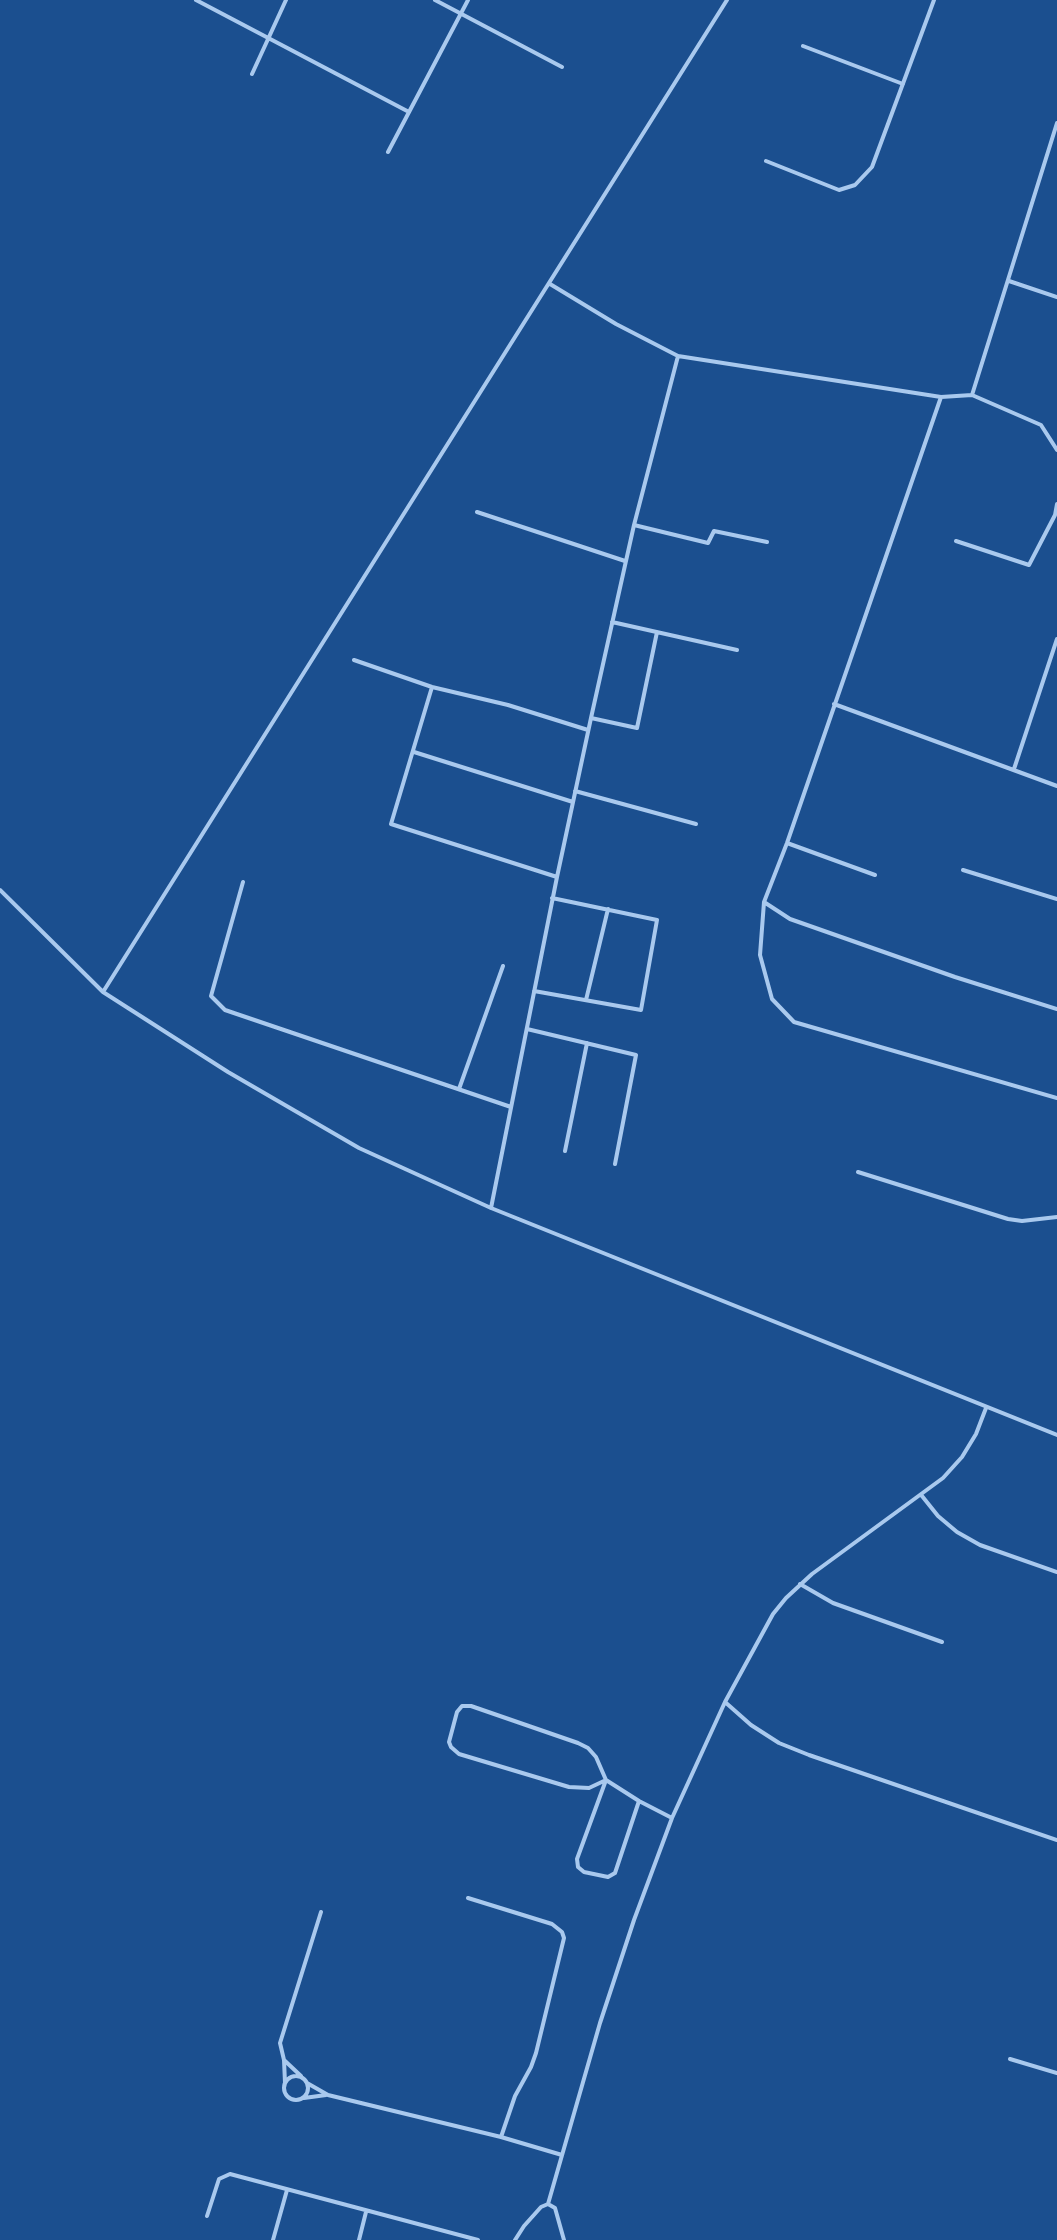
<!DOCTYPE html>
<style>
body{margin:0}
canvas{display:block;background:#1b4f8f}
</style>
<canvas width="1057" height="2240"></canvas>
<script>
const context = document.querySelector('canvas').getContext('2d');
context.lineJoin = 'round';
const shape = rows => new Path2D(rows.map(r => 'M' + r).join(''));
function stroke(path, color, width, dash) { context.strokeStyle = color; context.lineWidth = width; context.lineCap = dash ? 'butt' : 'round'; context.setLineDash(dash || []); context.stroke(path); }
const lane = shape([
 [196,0,409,112],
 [435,0,562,67],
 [727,0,103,992,228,1072,359,1148,491,1208,1057,1435],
 [803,46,903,84],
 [252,74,286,0],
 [1057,123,972,395,941,397,787,843,764,902,760,955,772,999,794,1022,1057,1098],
 [388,152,468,0],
 [766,161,839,190,855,185,872,167,934,0],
 [1009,281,1057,297],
 [550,284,616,324,678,356,941,397],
 [972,395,1041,425,1057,450],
 [477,512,625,561],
 [634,525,708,543,714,531,767,542],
 [956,541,1029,565,1055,515,1057,504],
 [612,622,737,650],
 [354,660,432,687,508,705,588,730],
 [432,687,391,824,557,877],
 [834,704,1057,786],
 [591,718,637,728,657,632],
 [414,752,573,802],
 [1014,769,1057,639],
 [575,791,696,824],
 [787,843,875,875],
 [963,870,1057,899],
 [243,882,211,996,225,1010,511,1107],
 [0,890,103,992],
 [764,902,790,919,955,977,1057,1009],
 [534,991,641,1010,657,920,552,898],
 [586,1000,608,909],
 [527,1029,636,1055,615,1164],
 [459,1089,503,966],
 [565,1151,587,1043],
 [858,1172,1008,1219,1022,1221,1057,1217],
 [491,1208,557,877,591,718,634,525,678,356],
 [922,1496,938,1516,957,1532,980,1545,1057,1572],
 [800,1584,833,1603,942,1642],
 [725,1702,751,1725,779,1743,809,1755,1057,1840],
 [606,1780,589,1788,569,1787,459,1754,451,1747,449,1742,457,1712,462,1706,471,1706,578,1743,588,1748,596,1757,606,1780,577,1859,578,1867,584,1872,608,1877,615,1873,639,1801],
 [606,1780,639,1801,672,1818],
 [468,1898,552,1924,562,1932,564,1938,536,2053,531,2067,515,2096,501,2137],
 [1010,2059,1057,2073],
 [284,2060,301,2076],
 '284 2088a12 12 0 1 1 24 0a12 12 0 1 1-24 0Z',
 [285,2083,284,2060,280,2043,321,1912],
 [307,2083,328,2095,501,2137,562,2155],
 [304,2098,326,2095],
 [548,2204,600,2023,634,1920,672,1818,725,1702,773,1614,786,1598,812,1574,943,1478,962,1457,976,1434,986,1408],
 [207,2216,219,2179,230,2174,478,2240],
 [273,2240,287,2190],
 [359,2240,366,2212],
 [515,2240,524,2226,541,2207,548,2204,555,2208,564,2240]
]);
stroke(lane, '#a9c9ee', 4);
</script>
